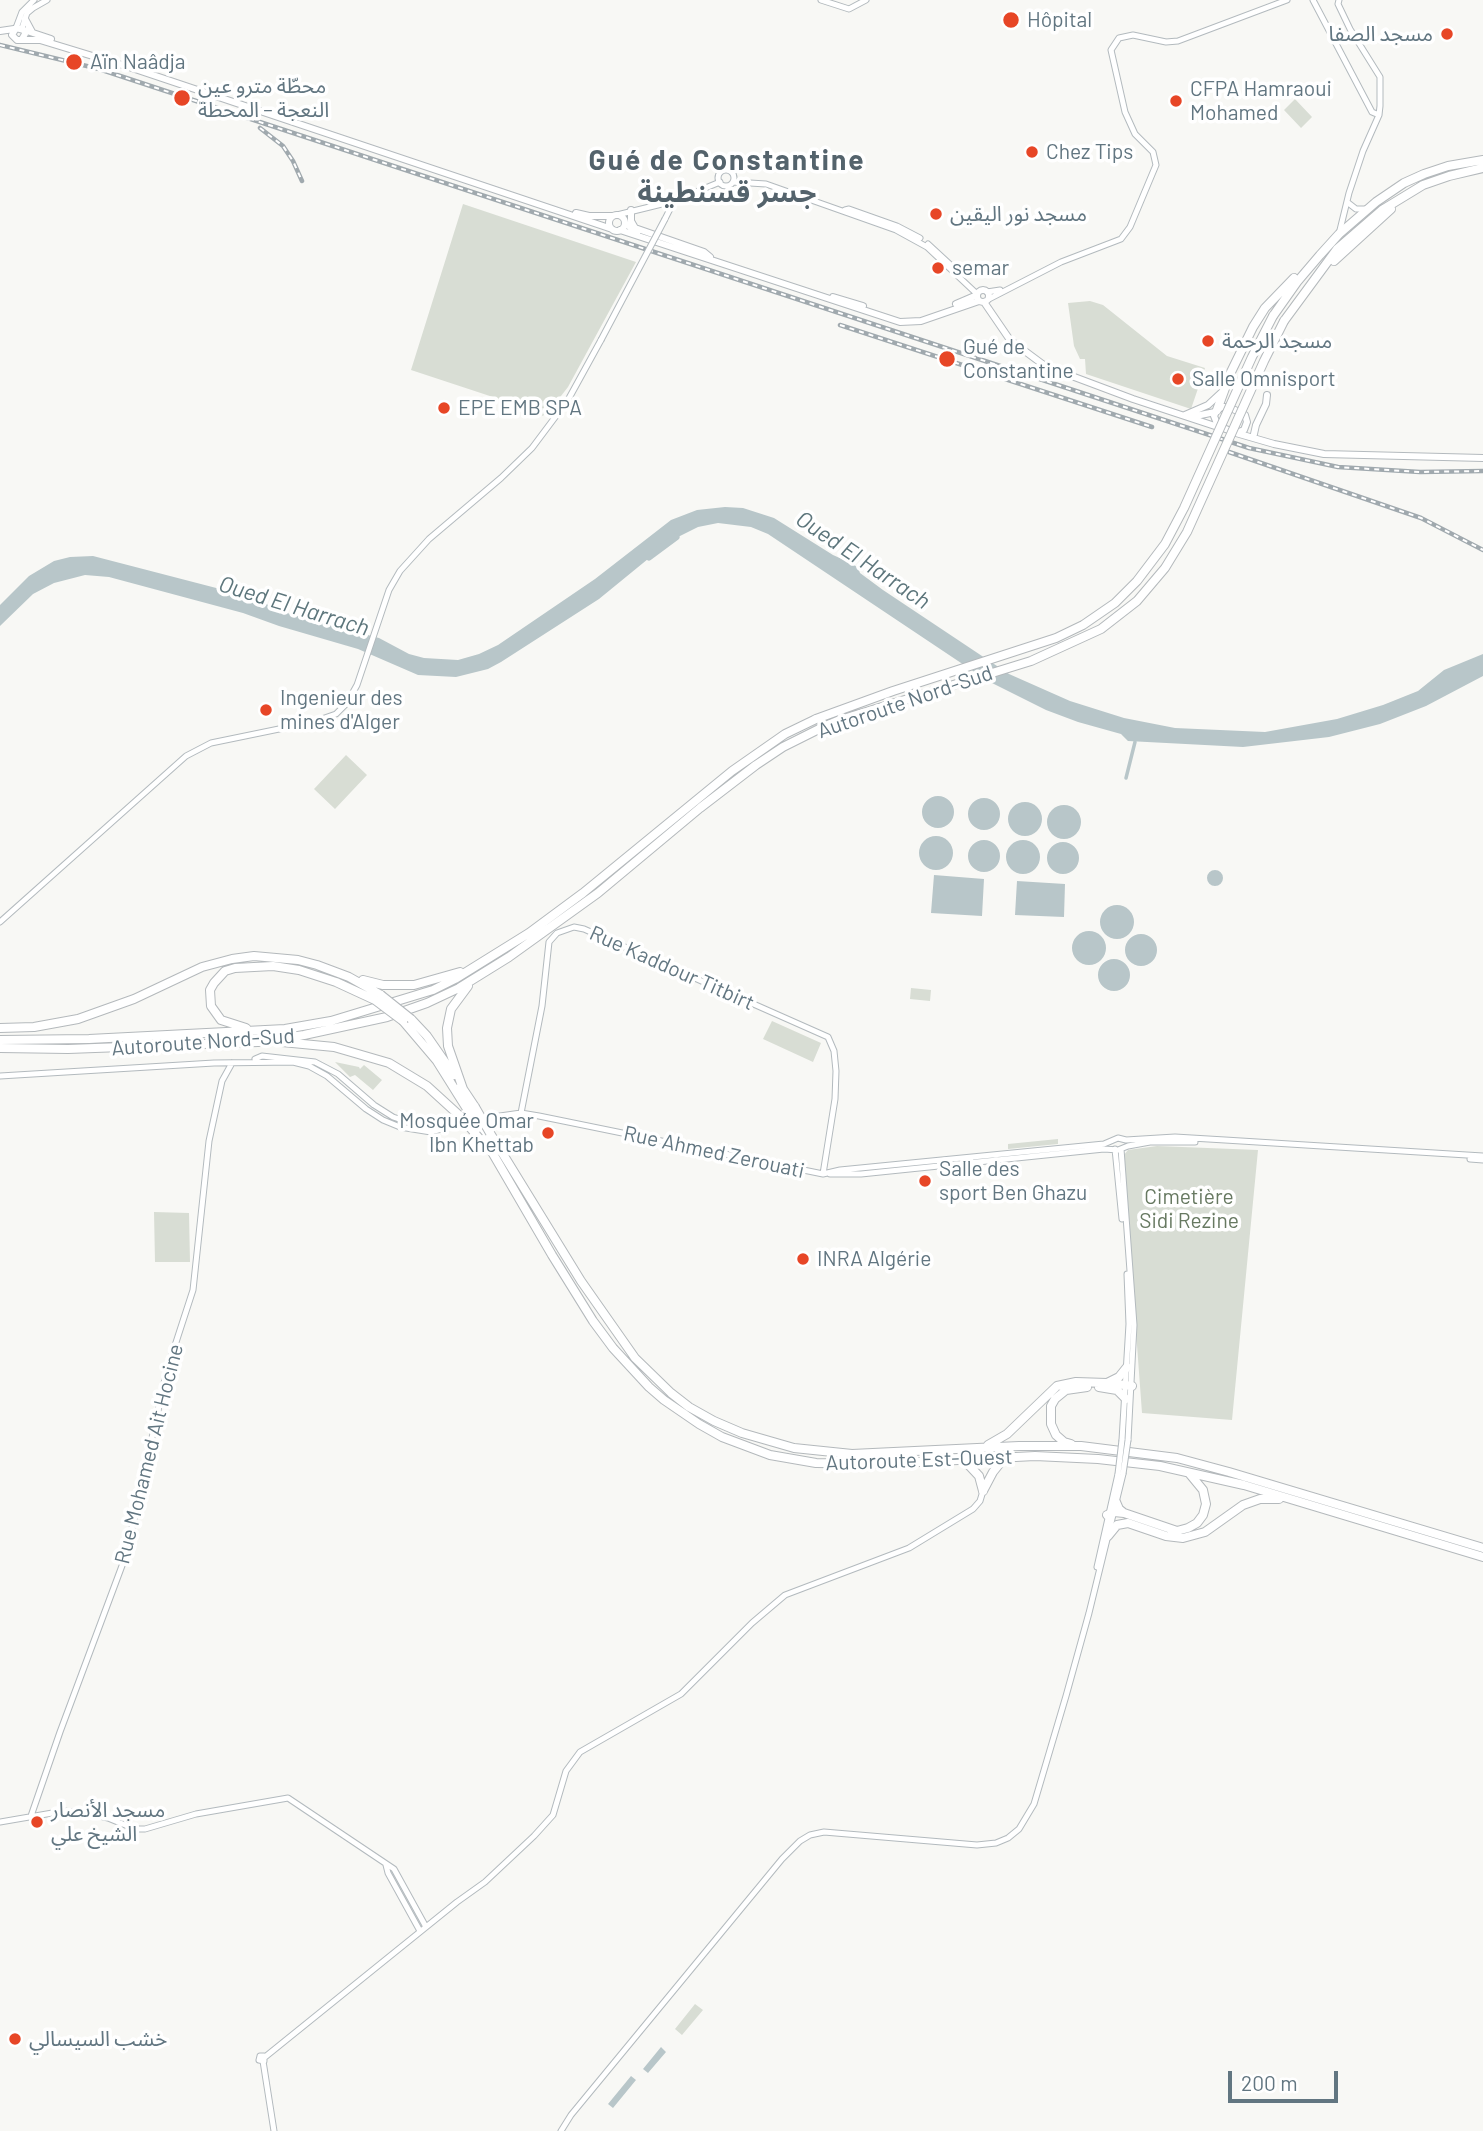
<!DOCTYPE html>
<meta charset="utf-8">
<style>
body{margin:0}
#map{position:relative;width:1483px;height:2131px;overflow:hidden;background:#f8f8f5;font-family:Barlow,sans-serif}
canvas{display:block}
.scale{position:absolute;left:1228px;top:2071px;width:110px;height:32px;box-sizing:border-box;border:4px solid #627681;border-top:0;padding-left:9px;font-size:21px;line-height:24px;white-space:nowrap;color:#627681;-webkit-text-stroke:5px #fff;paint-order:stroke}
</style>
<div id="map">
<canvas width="1483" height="2131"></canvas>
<div class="scale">200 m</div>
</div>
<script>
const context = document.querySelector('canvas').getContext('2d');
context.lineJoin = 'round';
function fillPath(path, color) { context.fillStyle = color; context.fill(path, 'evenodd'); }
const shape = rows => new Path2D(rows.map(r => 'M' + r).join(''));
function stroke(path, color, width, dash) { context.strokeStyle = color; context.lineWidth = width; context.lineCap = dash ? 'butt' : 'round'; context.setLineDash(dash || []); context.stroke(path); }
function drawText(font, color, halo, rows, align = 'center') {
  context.font = font + ' Barlow,"Noto Sans Arabic",sans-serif'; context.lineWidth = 7; context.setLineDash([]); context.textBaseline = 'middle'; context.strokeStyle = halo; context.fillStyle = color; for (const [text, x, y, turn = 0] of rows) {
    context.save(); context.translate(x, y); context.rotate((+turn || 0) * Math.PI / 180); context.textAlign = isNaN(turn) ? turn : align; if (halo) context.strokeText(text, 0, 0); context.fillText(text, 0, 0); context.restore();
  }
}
const green = shape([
 [1295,99,1312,117,1301,128,1284,110],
 [463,204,636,262,568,387,547,414,542,416,543,411,521,406,517,398,505,401,411,370],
 [1090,301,1103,305,1167,356,1205,368,1191,409,1086,374,1085,359,1080,359,1074,346,1068,303],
 [346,755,367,775,335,809,314,789],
 [911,988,931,990,930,1001,910,999],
 [772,1021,821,1043,813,1062,763,1039],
 [335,1062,359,1067,360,1069,364,1065,382,1080,373,1090,355,1075,350,1077],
 [1058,1139,1058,1144,1008,1149,1008,1144],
 [1157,1146,1258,1150,1232,1420,1142,1413,1123,1156,1128,1150],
 [154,1212,189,1213,190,1262,155,1262],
 [695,2004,703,2010,682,2035,675,2029]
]);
const water = shape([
 [725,507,743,508,774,518,833,555,853,564,858,568,860,573,883,590,1009,674,1070,701,1124,718,1175,728,1265,732,1337,719,1383,705,1418,691,1444,670,1483,654,1483,676,1426,706,1380,724,1329,737,1243,747,1128,741,1121,734,1078,722,1046,710,988,681,768,534,751,527,718,523,698,527,670,541,599,599,501,662,488,669,456,677,418,675,358,649,279,626,243,613,109,577,85,575,54,583,33,594,0,626,0,605,29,576,54,561,70,557,93,556,247,596,290,614,379,638,409,654,424,658,458,660,479,654,498,645,595,579,671,520,697,510],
 '922 812a16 16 0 1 1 32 0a16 16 0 1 1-32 0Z',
 '968 814a16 16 0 1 1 32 0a16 16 0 1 1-32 0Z',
 '1008 819a17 17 0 1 1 34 0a17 17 0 1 1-34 0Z',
 '1047 822a17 17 0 1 1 34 0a17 17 0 1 1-34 0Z',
 '919 853a17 17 0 1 1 34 0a17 17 0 1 1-34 0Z',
 '968 856a16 16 0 1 1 32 0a16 16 0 1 1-32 0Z',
 '1006 857a17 17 0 1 1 34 0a17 17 0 1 1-34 0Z',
 '1047 858a16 16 0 1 1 32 0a16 16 0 1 1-32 0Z',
 '1207 878a8 8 0 1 1 16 0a8 8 0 1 1-16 0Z',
 [934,875,984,879,982,916,931,913],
 [1017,881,1065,884,1064,917,1015,915],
 '1100 922a17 17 0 1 1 34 0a17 17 0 1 1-34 0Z',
 '1072 948a17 17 0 1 1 34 0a17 17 0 1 1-34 0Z',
 '1125 950a16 16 0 1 1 32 0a16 16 0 1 1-32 0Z',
 '1098 975a16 16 0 1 1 32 0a16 16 0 1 1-32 0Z',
 [661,2047,666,2052,648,2073,643,2069],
 [631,2076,636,2080,613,2108,608,2104]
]);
const canal = shape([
 [1126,778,1135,742]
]);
const river = shape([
 [649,557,676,537]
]);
const secondary = shape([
 [821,0,849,9,866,0],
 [1313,0,1372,112,1379,115],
 [1339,0,1338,4,1350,29,1380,77,1380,106,1379,115,1363,151,1349,193,1339,234],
 [16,28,22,12,34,0],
 [22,28,27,13,33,8,47,0],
 '718 178a8 8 0 1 1 16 0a8 8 0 1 1-16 0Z',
 [734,182,766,184,896,230,927,247,977,294],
 [1347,202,1356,209,1366,209],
 [845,210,849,209,897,226,920,238],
 [617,215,674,201],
 [665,219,674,201,720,182],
 [928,244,954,268],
 [987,292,1000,290],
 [989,299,1061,262,1121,239,1130,227,1156,165,1153,152,1135,134,1125,112,1111,50,1119,38,1133,35,1166,42,1178,41,1287,0],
 [0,922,186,756,211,743,313,722,336,714,347,703,357,685,389,590,400,571,429,539,501,478,532,448,568,400,601,340],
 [255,1059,262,1056,315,1062,338,1074,374,1105,393,1117,414,1124,449,1124],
 [0,1076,214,1063,293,1062,309,1066,327,1076,366,1109,383,1120,400,1127,431,1132,466,1122],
 [521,1113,542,1006,549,942,557,933,574,927,584,929,828,1037,834,1051,836,1071,835,1099,823,1174],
 [479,1119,521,1113,539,1116,823,1174,840,1170,1104,1144,1118,1138,1126,1140,1175,1137,1225,1140,1483,1156],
 [1115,1149,1122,1219],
 [1121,1149,1134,1325,1128,1440],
 [1470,1159,1483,1160],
 [830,1174,861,1174,1104,1149,1118,1150,1128,1146,1150,1142,1195,1142],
 [1122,1440,1129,1324,1127,1274],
 [1097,1567,1118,1474],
 [31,1816,60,1732,126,1555,167,1370,193,1290,209,1141,222,1081,232,1063],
 [0,1822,64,1811,88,1813,108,1818,135,1829,145,1829,196,1814,288,1798,394,1869,426,1927],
 [386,1865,388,1873,420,1931],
 [260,2056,264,2056,264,2061,259,2060,260,2056],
 [265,2057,457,1902,485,1882,534,1836,553,1815,566,1771,580,1752,681,1694,752,1623,785,1595,909,1548,973,1509,980,1501,983,1491],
 [263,2061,274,2131],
 [561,2131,571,2115,782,1859,800,1841,810,1835,824,1832,977,1845,996,1843,1008,1838,1019,1829,1034,1804,1066,1696,1089,1613,1123,1474]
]);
const primary = shape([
 [25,19,32,32],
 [24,30,51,39],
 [0,31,14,29],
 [22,39,25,34,24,30,16,28,12,35,17,40,40,40,132,68,612,229],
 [631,210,631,221,635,228,704,252,710,257],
 [576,213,589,216,612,216],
 '609 223a8 8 0 1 1 16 0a8 8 0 1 1-16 0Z',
 [625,223,637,233],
 [620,230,900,322,921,321,979,301],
 '977 296a6 6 0 1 1 12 0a6 6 0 1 1-12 0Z',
 [833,297,863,306],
 [984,302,1010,340,1045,366,1133,399,1221,428],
 [956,304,977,295],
 [1222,407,1229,407,1245,415,1247,422,1244,430,1236,433,1218,426,1214,416,1217,410,1222,407],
 [1185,415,1208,405,1222,392],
 [1191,417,1215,412],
 [1236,433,1274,444,1324,454,1483,458],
 [1254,434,1256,425,1266,404,1267,395]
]);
const highway = shape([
 [1334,261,1391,209],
 [1273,316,1297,282,1320,255,1339,234,1376,202,1404,183,1424,174,1448,166,1483,160],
 [1284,321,1337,249,1382,210,1423,185,1449,176,1483,168],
 [1217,410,1231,372,1253,327,1265,308,1294,278],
 [363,980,383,985,414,985,460,972],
 [411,1019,427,1036,454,1075],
 [403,1021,437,1061,469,1112],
 [0,1028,34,1027,78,1019,134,999,202,967,232,959,254,956,298,960,317,965,349,977,381,995],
 [246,1028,221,1020,211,1006,210,990,214,983,225,971,235,968,273,966,299,970,336,982,375,1000],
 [0,1040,89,1039,285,1029,331,1021,433,990,455,979,529,933,583,893,732,771,785,734,816,719],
 [282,1042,334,1047,389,1063,427,1086,461,1117],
 [0,1048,68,1049,258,1042,304,1035,387,1017,427,1003,459,988,509,957,598,893,700,808,756,765,783,747,821,728],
 [461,1086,475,1107],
 [463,1089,448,1046,447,1028,451,1009,468,986],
 [478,1128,552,1255,593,1321,613,1348,649,1387,664,1400,699,1424,722,1437,770,1455,816,1463,881,1464,1035,1456,1098,1459,1160,1466,1244,1485,1483,1557],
 [490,1133,581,1281,635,1358,671,1393,689,1407,714,1421,742,1433,794,1448,852,1454,1019,1446,1081,1446,1177,1458,1229,1472,1483,1548],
 [1111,1383,1132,1386],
 [1099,1387,1117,1390,1126,1399],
 [1071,1444,1064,1442,1056,1435,1051,1424,1051,1406,1055,1399,1066,1390,1087,1387],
 [988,1445,1007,1434,1057,1386,1076,1382,1107,1383,1119,1377,1127,1367],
 [964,1460,979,1476,983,1491],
 [983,1491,993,1472,1005,1457],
 [1116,1502,1119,1509,1124,1513],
 [1107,1515,1114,1512,1124,1513,1177,1531,1188,1528,1197,1523,1203,1515,1206,1504,1203,1490,1189,1473],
 [1108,1536,1117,1525,1128,1523,1166,1536,1183,1538,1205,1532,1243,1505,1260,1499,1279,1499]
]);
const rail = shape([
 [0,45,99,69,1249,448,1338,467,1420,472,1483,471],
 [260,128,283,146,293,161,302,181],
 [840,325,1152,427],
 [1229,452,1421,518,1483,550]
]);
const secondaryBridge = shape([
 [601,340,665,219],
 [1118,1474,1122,1440],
 [1123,1474,1128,1440]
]);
const highwayBridge = shape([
 [816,719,893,691,1056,638,1083,625,1115,603,1137,581,1165,544,1184,508,1252,357,1273,316],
 [821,728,840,720,1031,661,1101,629,1137,601,1165,568,1187,532,1264,361,1284,321],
 [381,995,411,1019],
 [375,1000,403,1021],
 [475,1107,490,1133],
 [469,1112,478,1128],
 [461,1117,479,1138]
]);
const markers = [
 [1011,20,9,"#e74626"],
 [1447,34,7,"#e74626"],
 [74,62,9,"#e74626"],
 [182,98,9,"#e74626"],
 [1176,101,7,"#e74626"],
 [1032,152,7,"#e74626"],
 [936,214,7,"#e74626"],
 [938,268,7,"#e74626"],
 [1208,341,7,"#e74626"],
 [947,359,9,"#e74626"],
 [1178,379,7,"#e74626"],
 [444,408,7,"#e74626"],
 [266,710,7,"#e74626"],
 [548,1133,7,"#e74626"],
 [925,1181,7,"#e74626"],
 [803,1259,7,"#e74626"],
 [37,1822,7,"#e74626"],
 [15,2039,7,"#e74626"]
];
const poiNames = [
 ["Hôpital",1027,20],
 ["مسجد الصفا",1433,34,"right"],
 ["Aïn Naâdja",90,62],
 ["محطّة مترو عين",198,86],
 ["النعجة – المحطة",198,110],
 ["CFPA Hamraoui",1190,89],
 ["Mohamed",1190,113],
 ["Chez Tips",1046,152],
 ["مسجد نور اليقين",950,214],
 ["semar",952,268],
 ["مسجد الرحمة",1222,341],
 ["Gué de",963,347],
 ["Constantine",963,371],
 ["Salle Omnisport",1192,379],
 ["EPE EMB SPA",458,408],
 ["Ingenieur des",280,698],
 ["mines d'Alger",280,722],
 ["Mosquée Omar",534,1121,"right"],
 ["Ibn Khettab",534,1145,"right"],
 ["Salle des",939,1169],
 ["sport Ben Ghazu",939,1193],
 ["INRA Algérie",817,1259],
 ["مسجد الأنصار",51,1810],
 ["الشيخ علي",51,1834],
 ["خشب السيسالي",29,2039]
];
const streetNames = [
 ["Autoroute Nord-Sud",905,702,-19],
 ["Rue Kaddour Titbirt",672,968,24],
 ["Autoroute Nord-Sud",203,1042,-4],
 ["Rue Ahmed Zerouati",714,1152,12],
 ["Rue Mohamed Ait Hocine",149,1454,-76],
 ["Autoroute Est-Ouest",919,1460,-2]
];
const parkNames = [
 ["Cimetière",1189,1197],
 ["Sidi Rezine",1189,1221]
];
const waterNames = [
 ["Oued El Harrach",863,560,34],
 ["Oued El Harrach",294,606,17]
];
const districtNames = [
 ["Gué de Constantine",727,161],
 ["جسر قسنطينة",727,193]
];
fillPath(green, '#d8ddd4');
fillPath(water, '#b8c6c9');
stroke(canal, '#b8c6c9', 3.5);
stroke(river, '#b8c6c9', 7);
stroke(secondary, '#b3babe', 7);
stroke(primary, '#b4babe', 8);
stroke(highway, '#b4b9bc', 10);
stroke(secondary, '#fff', 5);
stroke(primary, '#fff', 6);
stroke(highway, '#fff', 8);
stroke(rail, '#a0a9ae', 4.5);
stroke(rail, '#fff', 2, [5]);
stroke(secondaryBridge, '#b3babe', 7, []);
stroke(highwayBridge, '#b4b9bc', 10, []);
stroke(secondaryBridge, '#fff', 5);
stroke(highwayBridge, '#fff', 8);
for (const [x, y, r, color] of markers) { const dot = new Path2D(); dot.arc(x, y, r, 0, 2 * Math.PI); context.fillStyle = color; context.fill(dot); stroke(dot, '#fff', 2.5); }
drawText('21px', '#627681', '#fff', poiNames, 'left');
drawText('21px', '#627681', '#fff', streetNames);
drawText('21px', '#677961', '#fff', parkNames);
drawText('italic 23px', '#5d767c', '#fff', waterNames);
context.letterSpacing = '2px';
drawText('bold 28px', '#54636c', '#fff', districtNames);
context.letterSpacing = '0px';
</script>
